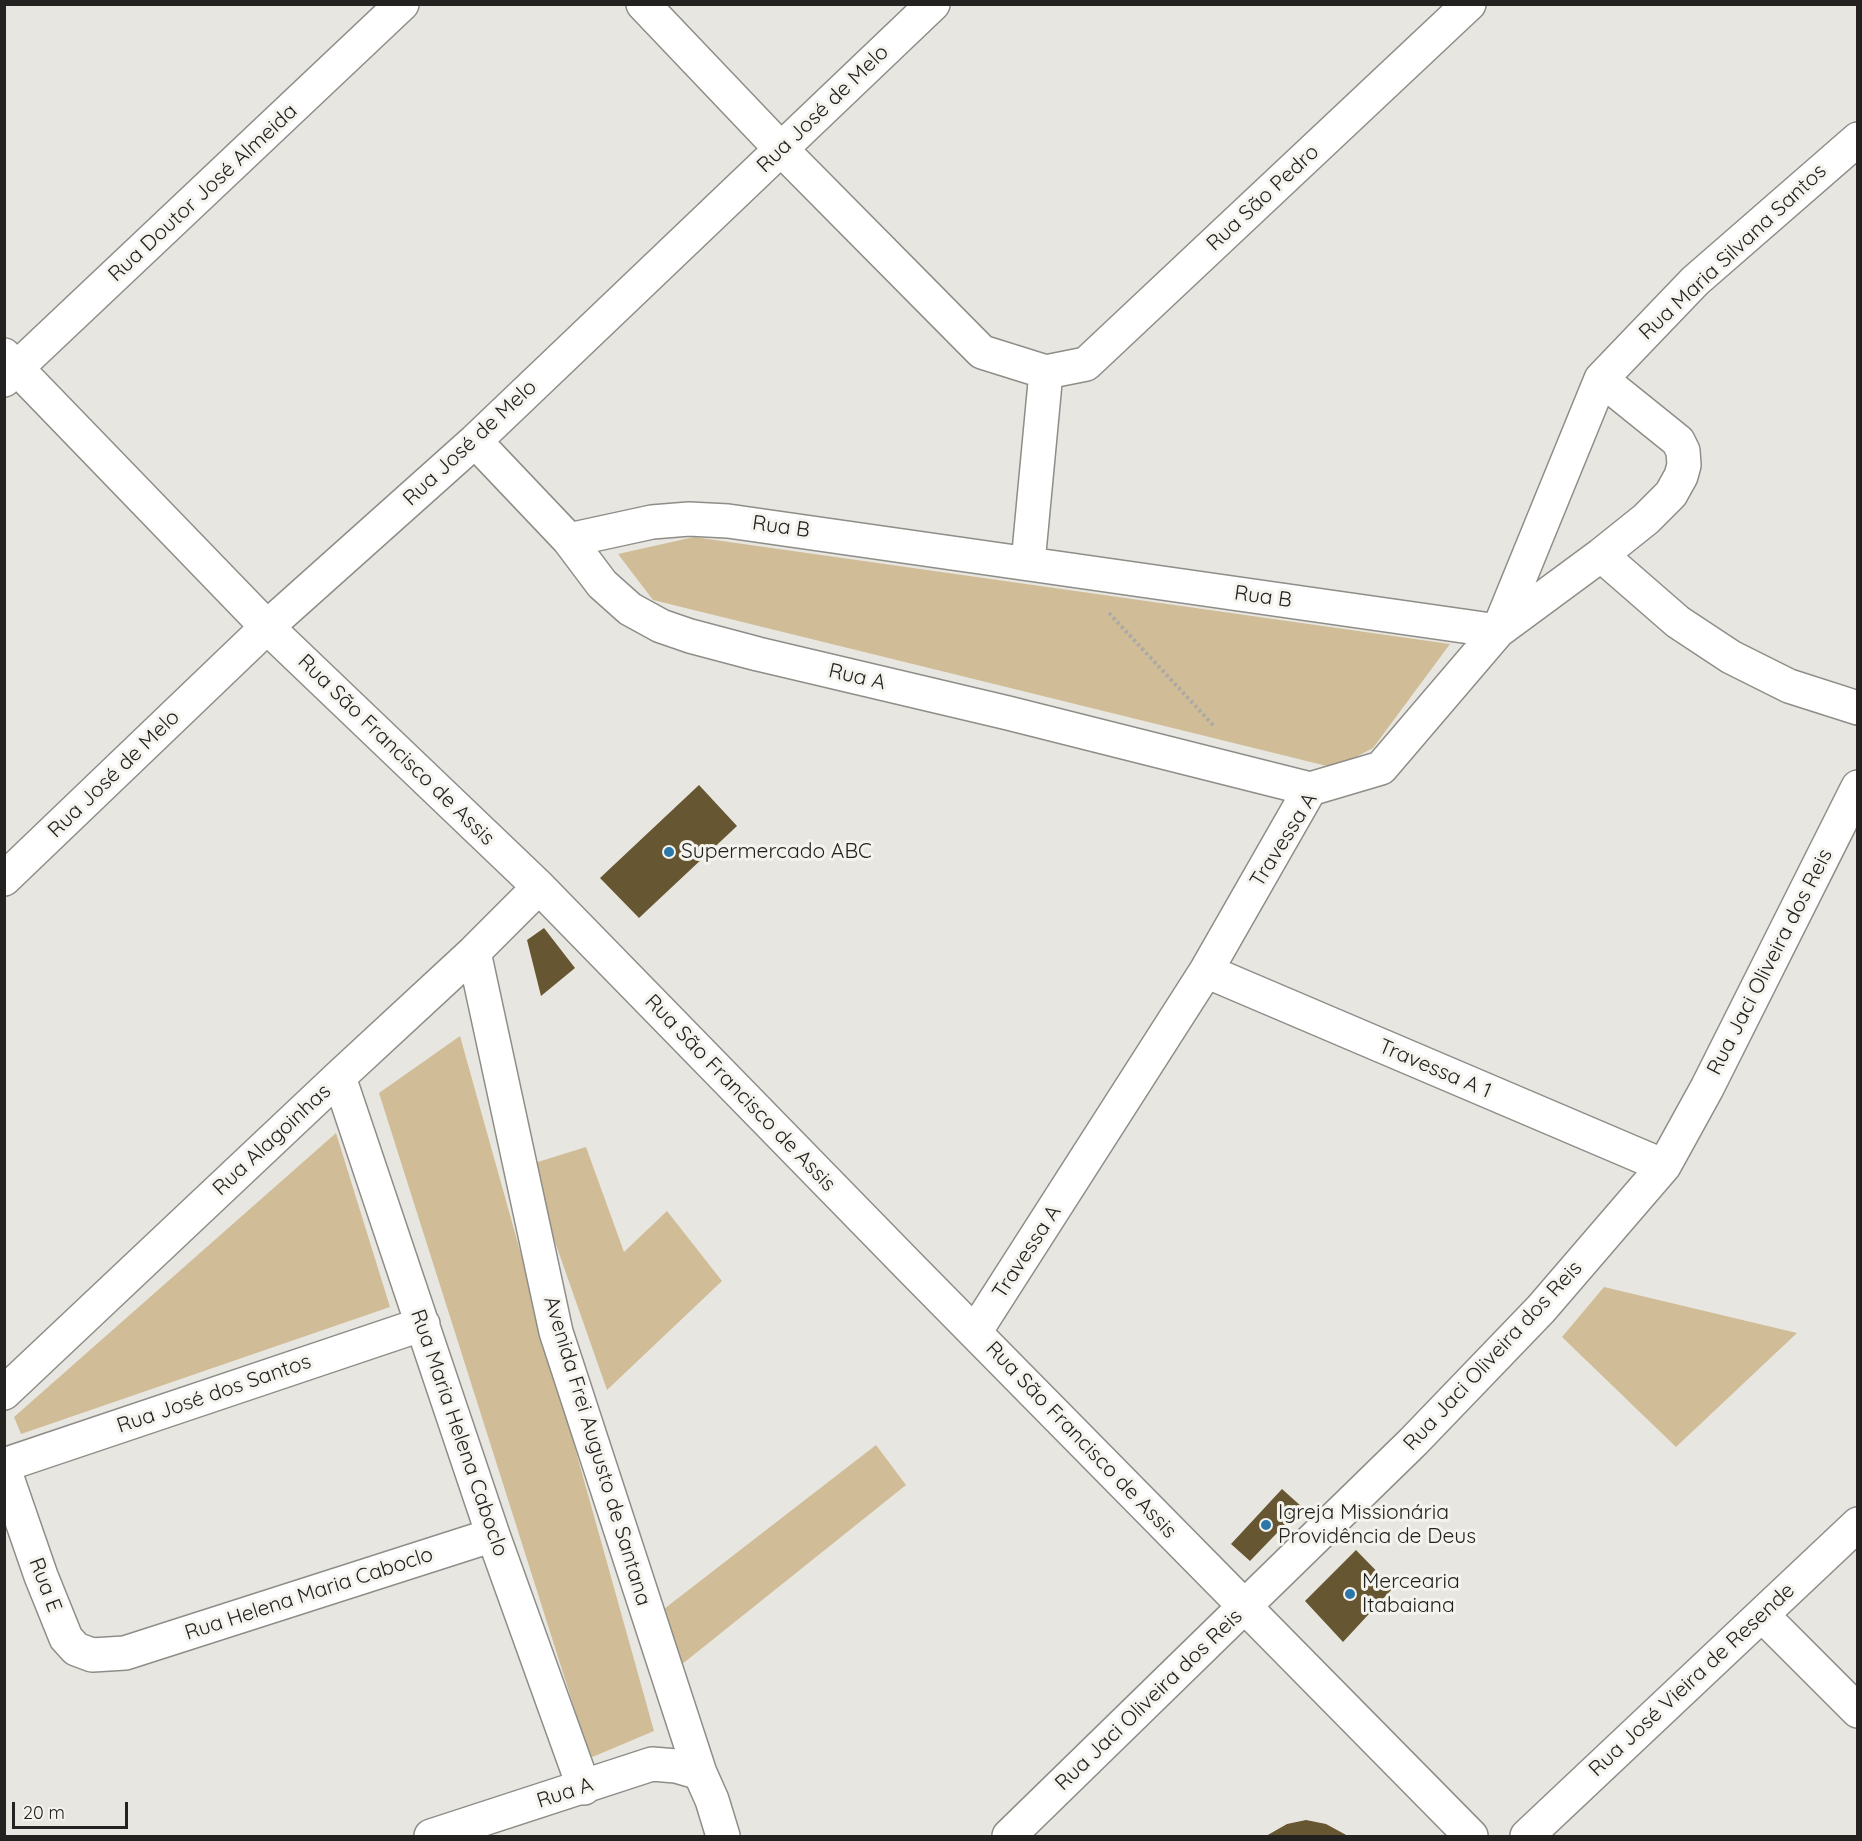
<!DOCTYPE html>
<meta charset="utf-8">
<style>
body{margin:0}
#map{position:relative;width:1862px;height:1841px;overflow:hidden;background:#e8e6e0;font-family:Quicksand,sans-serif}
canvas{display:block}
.frame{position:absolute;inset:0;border:6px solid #232220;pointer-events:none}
.scale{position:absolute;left:12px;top:1802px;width:116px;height:27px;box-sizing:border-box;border:3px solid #232220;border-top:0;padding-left:8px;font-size:18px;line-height:21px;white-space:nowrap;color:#232220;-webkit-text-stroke:4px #f5f3ed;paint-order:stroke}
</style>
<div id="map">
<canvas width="1862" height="1841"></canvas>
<div class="frame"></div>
<div class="scale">20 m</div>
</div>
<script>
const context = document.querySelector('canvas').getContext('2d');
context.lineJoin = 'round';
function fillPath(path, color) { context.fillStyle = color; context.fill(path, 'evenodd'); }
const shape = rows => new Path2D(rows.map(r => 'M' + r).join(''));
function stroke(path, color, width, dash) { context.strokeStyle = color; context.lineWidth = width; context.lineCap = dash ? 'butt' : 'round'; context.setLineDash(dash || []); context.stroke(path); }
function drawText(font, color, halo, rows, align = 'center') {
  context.font = font + ' Quicksand,sans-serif'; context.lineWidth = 6; context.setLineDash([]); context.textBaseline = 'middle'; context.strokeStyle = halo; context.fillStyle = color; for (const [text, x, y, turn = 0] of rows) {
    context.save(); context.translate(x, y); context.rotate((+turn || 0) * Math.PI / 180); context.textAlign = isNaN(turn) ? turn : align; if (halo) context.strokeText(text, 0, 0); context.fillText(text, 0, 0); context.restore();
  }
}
const green = shape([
 [694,537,1450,644,1373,748,1335,768,653,600,618,554],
 [460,1036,654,1731,590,1758,379,1093],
 [336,1133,390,1307,21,1434,14,1417],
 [586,1147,624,1252,667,1211,722,1281,607,1390,528,1165],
 [1604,1287,1797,1333,1676,1447,1562,1337],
 [876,1445,906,1485,676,1669,664,1609]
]);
const building = shape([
 [699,785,737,826,639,918,600,878],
 [544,928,575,968,541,996,527,940],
 [1282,1489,1302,1507,1250,1561,1231,1544],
 [1356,1550,1393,1588,1343,1642,1305,1601],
 [1306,1820,1326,1824,1348,1836,1266,1836,1287,1824]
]);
const path = shape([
 [1109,613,1214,726]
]);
const minor = shape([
 [643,4,781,149,982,352,1046,372,1086,364,1469,4],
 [4,355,267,627,539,887,912,1269,1471,1836],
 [4,380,402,4],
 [475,441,569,540,602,584,630,609,661,626,690,636,758,654,1008,713,1310,789],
 [569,540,652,522,689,519,728,521,1498,631,1601,379,1695,281,1858,139],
 [1601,555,1678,622,1731,657,1789,686,1858,708],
 [1028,563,1046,372],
 [4,879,267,627,475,441,933,4],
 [474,952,556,1332,700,1773,712,1800,723,1836],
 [1206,971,1664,1166],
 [339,1077,493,1535,584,1788],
 [975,1332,1206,971,1310,789,1381,768,1498,631,1601,555,1646,519,1671,494,1681,476,1684,465,1683,451,1678,441,1601,379],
 [4,1393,339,1077,474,952,539,887],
 [4,1465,423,1324],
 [4,1469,41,1576,66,1638,76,1649,92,1655,125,1653,493,1535],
 [1762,1615,1858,1711],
 [431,1836,652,1764,676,1766,700,1773],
 [1009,1836,1413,1442,1541,1309,1664,1166,1707,1088,1858,787],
 [1527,1836,1858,1524]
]);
const markers = [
 [669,852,6,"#2c77aa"],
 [1266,1525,6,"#2c77aa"],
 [1350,1594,6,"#2c77aa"]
];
const streetNames = [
 ["Rua José de Melo",823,109,-44],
 ["Rua Doutor José Almeida",203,193,-43],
 ["Rua São Pedro",1263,198,-43],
 ["Rua Maria Silvana Santos",1733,252,-43],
 ["Rua José de Melo",470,443,-43],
 ["Rua B",781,527,8],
 ["Rua B",1263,597,8],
 ["Rua A",857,677,13],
 ["Rua São Francisco de Assis",396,750,44],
 ["Rua José de Melo",114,774,-44],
 ["Travessa A",1284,840,-58],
 ["Rua Jaci Oliveira dos Reis",1770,962,-63],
 ["Travessa A 1",1435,1069,23],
 ["Rua São Francisco de Assis",740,1093,46],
 ["Rua Alagoinhas",272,1140,-43],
 ["Travessa A",1027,1252,-57],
 ["Rua Jaci Oliveira dos Reis",1493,1356,-47],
 ["Rua José dos Santos",214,1394,-19],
 ["Rua Maria Helena Caboclo",459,1433,71],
 ["Rua São Francisco de Assis",1081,1440,46],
 ["Avenida Frei Augusto de Santana",597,1451,73],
 ["Rua E",45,1585,69],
 ["Rua Helena Maria Caboclo",309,1594,-18],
 ["Rua José Vieira de Resende",1692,1680,-43],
 ["Rua Jaci Oliveira dos Reis",1149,1700,-44],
 ["Rua A",565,1793,-18]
];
const poiNames = [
 ["Supermercado ABC",681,852],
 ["Igreja Missionária",1278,1513],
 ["Providência de Deus",1278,1537],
 ["Mercearia",1362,1582],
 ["Itabaiana",1362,1606]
];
fillPath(green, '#d0bd97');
fillPath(building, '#675632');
stroke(minor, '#8f8d88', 36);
stroke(path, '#acaaa6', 4, [3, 3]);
stroke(minor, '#fff', 33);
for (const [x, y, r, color] of markers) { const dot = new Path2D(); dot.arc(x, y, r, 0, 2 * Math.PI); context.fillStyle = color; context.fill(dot); stroke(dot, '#f5f3ed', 2); }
drawText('21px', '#232220', '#f5f3ed', streetNames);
drawText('21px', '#232220', '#f5f3ed', poiNames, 'left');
</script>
